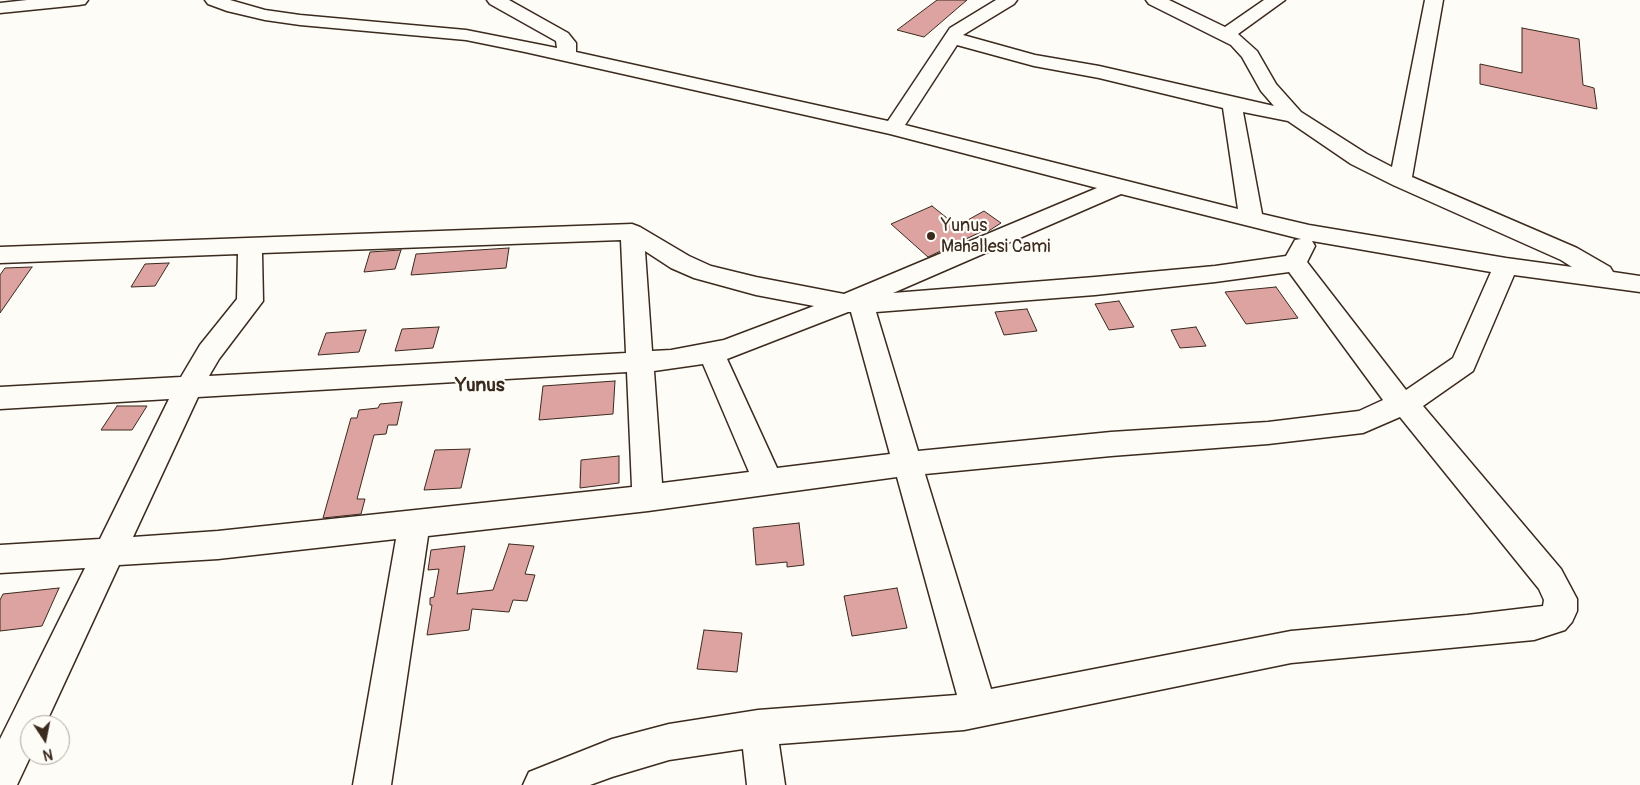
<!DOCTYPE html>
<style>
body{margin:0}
#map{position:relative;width:1640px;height:785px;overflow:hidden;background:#fdfcf7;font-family:Pangolin,sans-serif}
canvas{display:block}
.north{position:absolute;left:20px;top:715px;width:50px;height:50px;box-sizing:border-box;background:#fdfcf7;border:1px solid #afa8a0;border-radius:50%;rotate:169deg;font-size:14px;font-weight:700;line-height:20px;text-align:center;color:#3b2a1e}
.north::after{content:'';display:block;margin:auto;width:18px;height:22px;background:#3b2a1e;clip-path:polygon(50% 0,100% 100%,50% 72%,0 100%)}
</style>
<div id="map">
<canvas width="1640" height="785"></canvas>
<div class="north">N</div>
</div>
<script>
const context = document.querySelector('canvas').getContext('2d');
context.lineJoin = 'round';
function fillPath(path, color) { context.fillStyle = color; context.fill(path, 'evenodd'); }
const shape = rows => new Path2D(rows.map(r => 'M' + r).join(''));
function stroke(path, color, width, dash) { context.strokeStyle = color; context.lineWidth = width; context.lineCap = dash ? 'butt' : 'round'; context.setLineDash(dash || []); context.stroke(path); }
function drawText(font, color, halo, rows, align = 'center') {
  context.font = font + ' Pangolin,sans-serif'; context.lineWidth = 4.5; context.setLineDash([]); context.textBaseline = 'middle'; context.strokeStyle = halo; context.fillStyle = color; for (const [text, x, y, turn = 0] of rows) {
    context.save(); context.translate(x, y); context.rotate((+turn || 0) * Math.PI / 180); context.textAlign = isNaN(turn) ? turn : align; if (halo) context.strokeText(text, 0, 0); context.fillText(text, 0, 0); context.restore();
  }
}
const building = shape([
 [937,0,967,0,924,37,897,30,937,0],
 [1522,28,1579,39,1583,85,1594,88,1597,109,1480,84,1480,64,1522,73,1522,28],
 [932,206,957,226,984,211,1001,223,987,232,985,230,928,257,891,224,932,206],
 [509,248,506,268,411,275,416,254,509,248],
 [401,250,395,269,364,272,370,252,401,250],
 [169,263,155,286,131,287,145,264,169,263],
 [32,267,0,313,0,275,5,268,32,267],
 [1276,287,1298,318,1246,324,1225,292,1276,287],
 [1119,301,1134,327,1109,330,1095,304,1119,301],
 [1027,309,1037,331,1004,335,995,312,1027,309],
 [439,327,433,348,395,351,402,329,439,327],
 [1196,327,1206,346,1180,348,1171,330,1196,327],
 [366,330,359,352,318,355,326,333,366,330],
 [615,381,613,414,539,420,543,386,615,381],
 [402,402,397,425,388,425,386,434,374,435,357,499,365,499,361,514,323,518,351,418,357,418,359,410,378,408,380,404,402,402],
 [117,406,147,406,132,430,101,430,117,406],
 [470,449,461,488,424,490,435,450,470,449],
 [619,456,619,483,580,488,581,460,619,456],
 [799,523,804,565,787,567,787,562,756,565,753,528,799,523],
 [509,544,534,546,525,574,535,575,527,601,513,600,509,612,472,609,469,630,427,635,432,605,430,605,430,598,434,597,439,569,428,570,431,550,465,546,457,594,493,590,509,544],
 [59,588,42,626,0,631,0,600,3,594,59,588],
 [897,588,907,628,852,636,844,596,897,588],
 [704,630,742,633,737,672,697,669,704,630]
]);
const minor = shape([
 [205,0,230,0,265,10,300,15,466,30,557,48,556,41,490,4,487,0,509,0,568,33,576,43,576,52,888,121,950,28,996,0,1017,0,1014,4,963,35,1035,55,1099,66,1274,106,1261,91,1242,57,1231,45,1149,4,1146,0,1169,0,1225,27,1264,0,1285,0,1238,34,1257,51,1276,84,1301,112,1367,154,1392,167,1425,0,1443,0,1412,177,1577,248,1610,267,1613,272,1640,276,1640,292,1514,275,1473,371,1423,406,1561,569,1577,599,1577,611,1572,622,1565,630,1534,640,1291,663,964,730,779,744,785,785,747,785,743,749,669,760,612,777,590,785,523,785,529,772,612,739,669,724,758,710,957,695,897,477,648,511,428,536,391,785,353,785,396,539,218,559,119,565,45,725,30,725,31,755,17,785,0,785,0,739,85,568,0,573,0,545,100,539,169,399,0,409,0,387,181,377,200,345,237,299,238,254,0,263,0,247,632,224,640,227,689,256,711,266,756,277,844,294,1097,188,890,134,525,52,466,40,300,25,265,20,227,11,208,4,205,0],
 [957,45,1034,66,1099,78,1223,108,1238,209,905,125,957,45],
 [1243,112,1288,121,1351,164,1393,185,1561,260,1572,267,1506,258,1309,225,1262,214,1243,112],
 [1121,194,1301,239,1295,240,1286,256,1215,266,1095,277,893,293,1121,194],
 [621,240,626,353,209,376,219,359,263,301,262,253,621,240],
 [1312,241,1491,272,1453,358,1406,390,1307,262,1315,246,1312,241],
 [645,251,671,268,694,278,756,295,814,306,724,340,671,350,652,351,645,251],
 [1289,272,1383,400,1359,411,1268,422,1111,432,918,451,876,312,1095,295,1215,282,1289,272],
 [848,312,851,312,890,454,777,468,727,359,848,312],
 [703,364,749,472,662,483,654,371,703,364],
 [627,372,632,487,218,531,133,537,198,397,627,372],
 [1400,417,1539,589,1544,600,1543,606,1467,615,1291,631,991,689,925,474,1111,456,1268,444,1363,433,1400,417]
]);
const highway = shape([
 [27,0,88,0,85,4,79,5,0,13,0,3,27,0]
]);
const markers = [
 [931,236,5,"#3b2a1e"]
];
const poiNames = [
 ["Yunus",941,226],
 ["Mahallesi Cami",941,247]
];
const neighbourhoodNames = [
 ["Yunus",480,386]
];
fillPath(building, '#dda3a1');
stroke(building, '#3b2a1e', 1);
stroke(minor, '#3b2a1e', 3);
stroke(highway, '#3b2a1e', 3);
fillPath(minor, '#fdfcf7');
fillPath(highway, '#fdfcf7');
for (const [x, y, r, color] of markers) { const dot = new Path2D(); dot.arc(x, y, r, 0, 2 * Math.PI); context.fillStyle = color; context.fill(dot); stroke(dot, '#fdfcf7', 2); }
drawText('18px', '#3b2a1e', '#fdfcf7', poiNames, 'left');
drawText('bold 19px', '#3b2a1e', '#fdfcf7', neighbourhoodNames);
</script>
